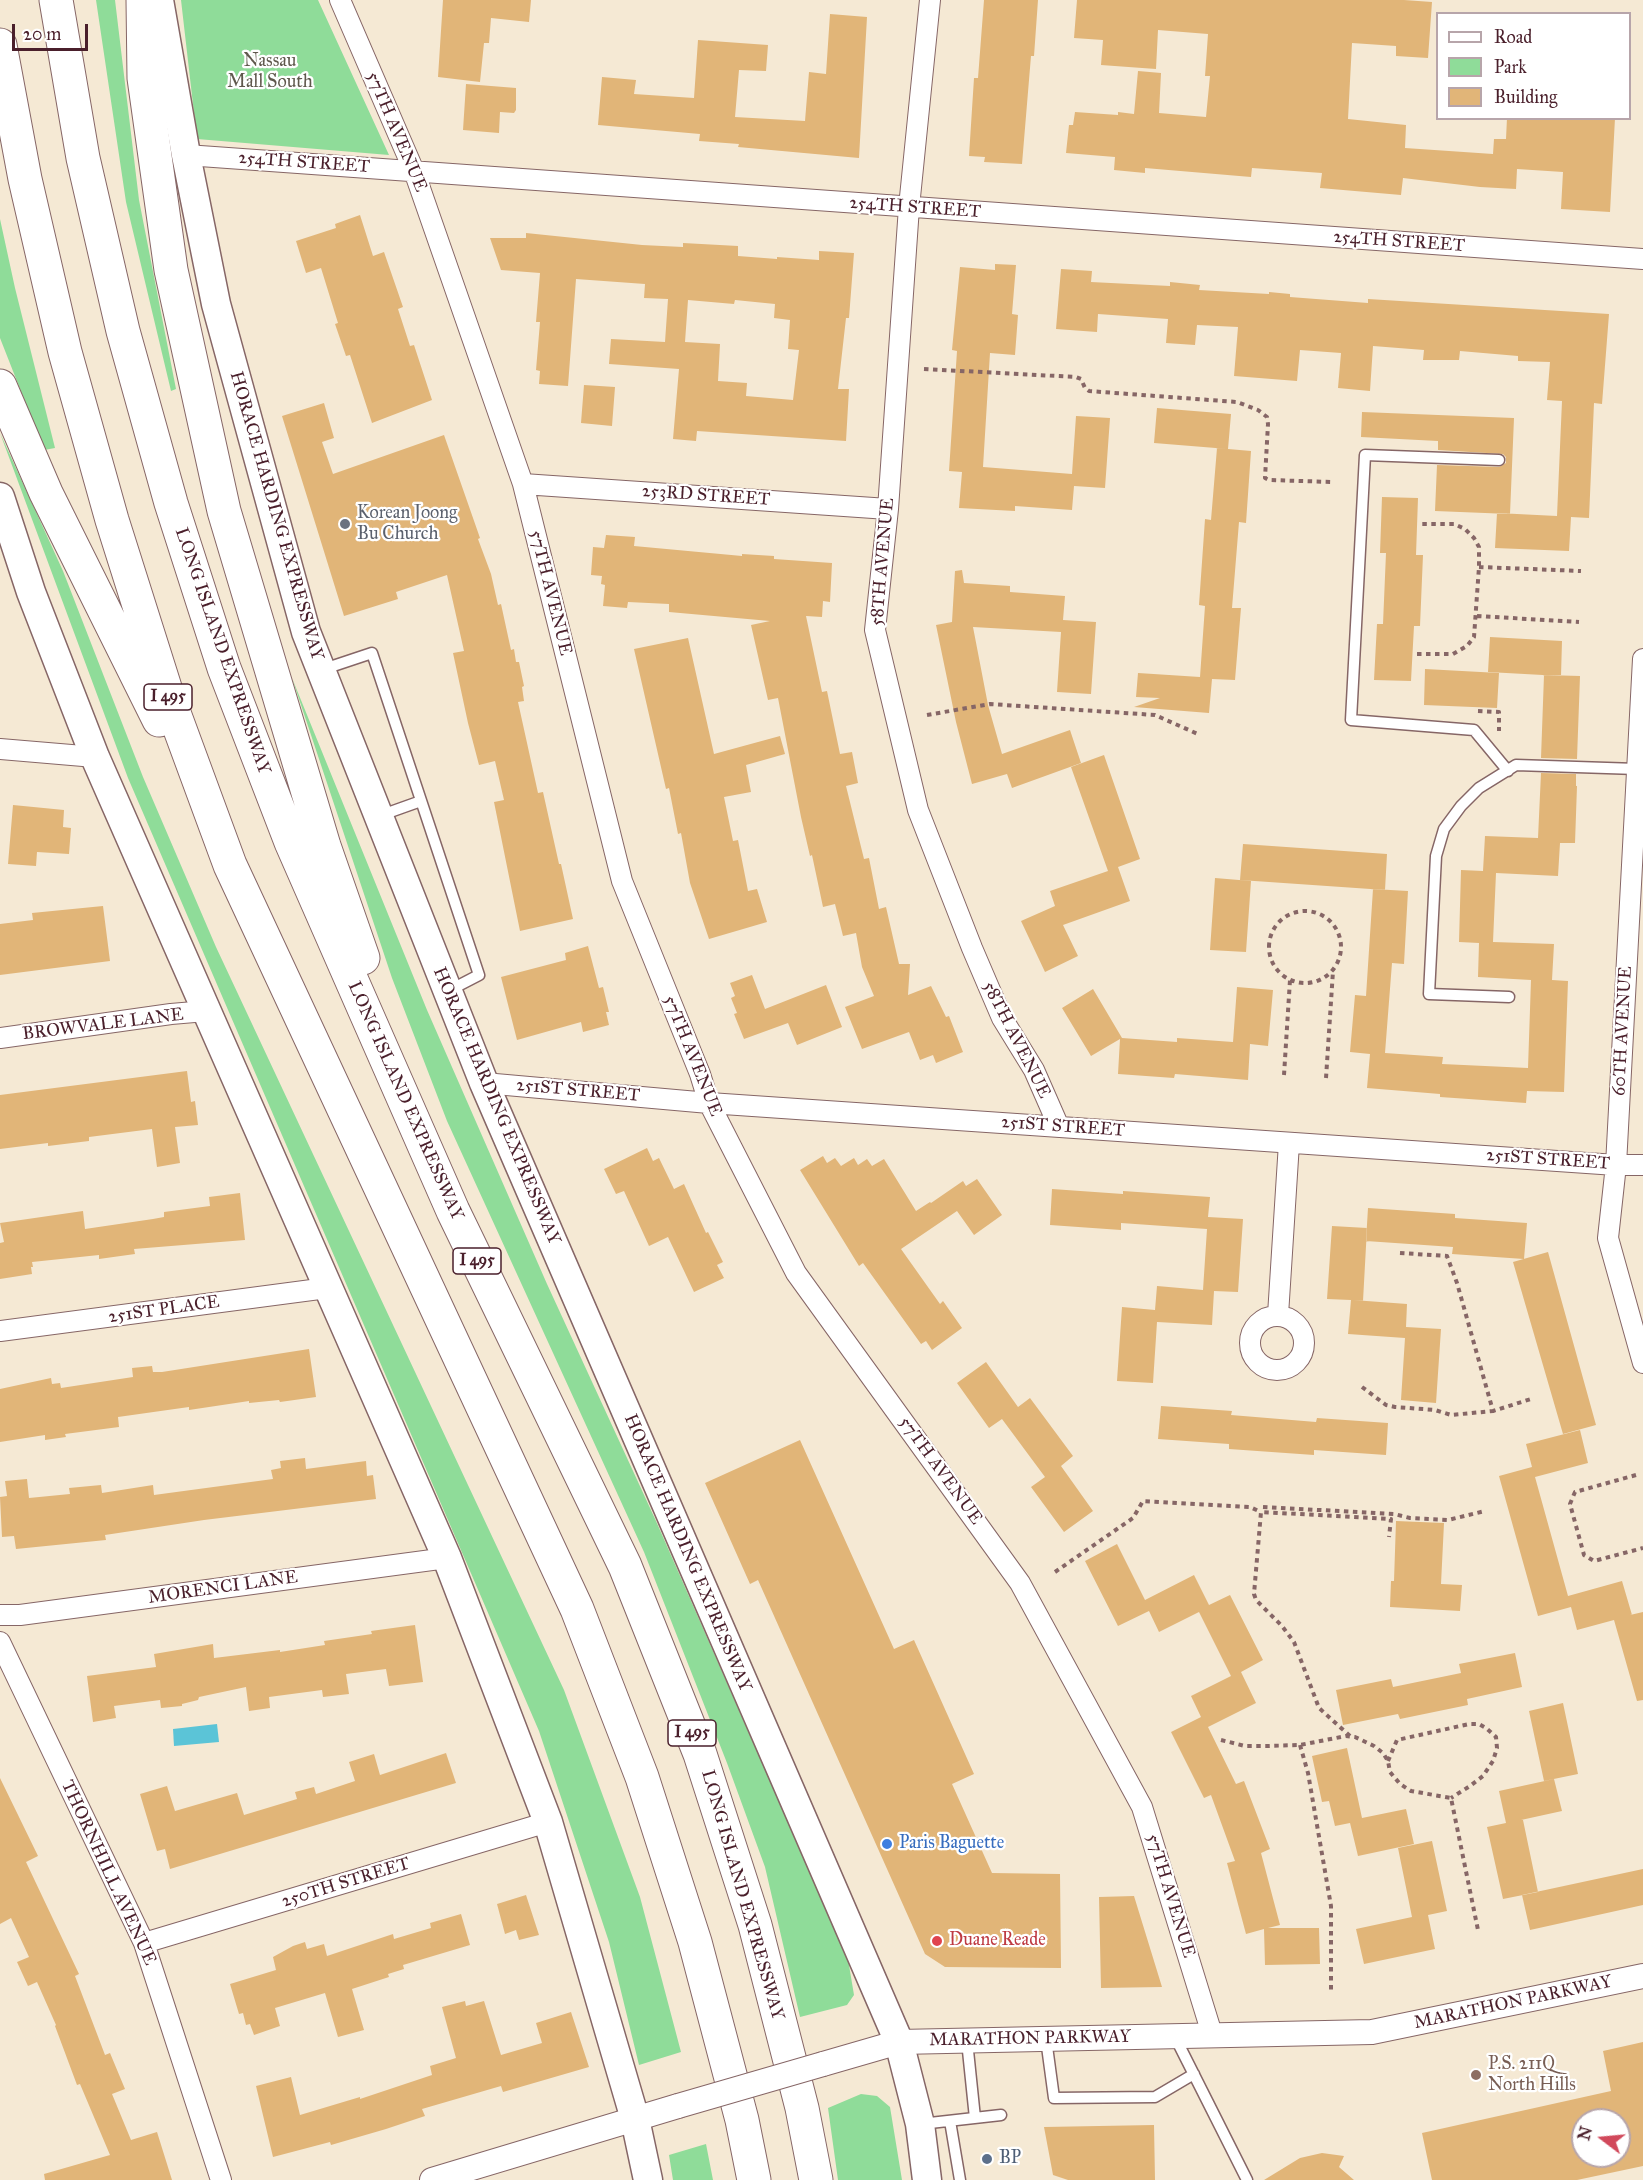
<!DOCTYPE html>
<style>
body{margin:0}
#map{position:relative;width:1643px;height:2180px;overflow:hidden;background:#f5e9d4;font-family:"IM FELL Great Primer",serif}
canvas{display:block}
.legend{position:absolute;left:1436px;top:12px;width:195px;height:108px;box-sizing:border-box;background:#fff;border:2px solid #b7a5aa;margin:0;padding:8px 10px;list-style:none;font-size:18px;color:#4a1f2b}
.legend li{display:flex;align-items:center;gap:12px;height:30px}
.legend b{width:30px;border:2px solid #b7a5aa}
.north{position:absolute;left:1571px;top:2108px;width:60px;height:60px;box-sizing:border-box;background:#fff;border:2px solid #b7a5aa;border-radius:50%;rotate:286deg;font-size:16px;font-weight:700;line-height:24px;text-align:center;color:#4a1f2b}
.north::after{content:'';display:block;margin:auto;width:21px;height:27px;background:#d1495b;clip-path:polygon(50% 0,100% 100%,50% 72%,0 100%)}
.scale{position:absolute;left:12px;top:24px;width:76px;height:27px;box-sizing:border-box;border:3px solid #4a1f2b;border-top:0;padding-left:8px;font-size:18px;line-height:21px;white-space:nowrap;color:#4a1f2b;-webkit-text-stroke:4px #fff;paint-order:stroke}
</style>
<div id="map">
<canvas width="1643" height="2180"></canvas>
<ul class="legend">
<li><b style="height:8px;background:#fff"></b>Road</li>
<li><b style="height:16px;background:#8fdc99"></b>Park</li>
<li><b style="height:16px;background:#e1b578"></b>Building</li>
</ul>
<div class="north">N</div>
<div class="scale">20 m</div>
</div>
<script>
const context = document.querySelector('canvas').getContext('2d');
context.lineJoin = 'round';
function fillPath(path, color) { context.fillStyle = color; context.fill(path, 'evenodd'); }
const shape = rows => new Path2D(rows.map(r => 'M' + r).join(''));
function stroke(path, color, width, dash) { context.strokeStyle = color; context.lineWidth = width; context.lineCap = dash ? 'butt' : 'round'; context.setLineDash(dash || []); context.stroke(path); }
function drawText(font, color, halo, rows, align = 'center') {
  context.font = font + ' "IM FELL Great Primer",serif'; context.lineWidth = 4.5; context.setLineDash([]); context.textBaseline = 'middle'; context.strokeStyle = halo; context.fillStyle = color; for (const [text, x, y, turn = 0] of rows) {
    context.save(); context.translate(x, y); context.rotate((+turn || 0) * Math.PI / 180); context.textAlign = isNaN(turn) ? turn : align; if (halo) context.strokeText(text, 0, 0); context.fillText(text, 0, 0); context.restore();
  }
}
const green = shape([
 [96,0,115,0,139,200,176,389,171,391,126,202],
 [181,0,318,0,389,155,197,139],
 [0,219,15,288,55,448,44,450,0,338],
 [0,433,63,571,143,777,216,947,564,1690,640,1897,681,2052,639,2065,609,1942,539,1731,128,778],
 [292,678,427,1010,547,1284,656,1521,848,1959,854,1995,847,2005,800,2017,765,1867,727,1763,644,1552,447,1121,392,978],
 [861,2094,877,2096,890,2107,902,2180,838,2180,828,2108],
 [706,2144,713,2180,673,2180,669,2155]
]);
const water = shape([
 [217,1724,219,1742,174,1746,173,1729]
]);
const building = shape([
 [443,0,531,0,529,22,491,18,489,43,484,43,480,82,438,77],
 [984,0,1038,0,1034,56,1031,56,1022,164,984,162,985,157,969,156,974,78,978,78],
 [1077,0,1404,0,1432,2,1428,58,1396,56,1396,46,1352,43,1348,119,1406,125,1405,148,1493,154,1494,139,1506,139,1507,118,1615,118,1610,212,1561,209,1563,172,1517,169,1516,189,1480,187,1403,178,1401,195,1320,188,1322,173,1252,168,1251,177,1145,168,1145,173,1114,170,1115,157,1066,153,1069,125,1073,125,1075,112,1118,115,1118,112,1134,114,1138,71,1161,73,1159,113,1206,117,1210,76,1205,76,1208,34,1158,30,1156,69,1101,65,1103,40,1074,38],
 [830,14,867,17,859,158,738,147,739,144,699,141,700,134,598,125,602,77,636,80,634,94,694,98,698,40,768,45,766,71,739,70,735,117,805,121,809,72,826,74],
 [466,84,516,88,516,110,514,113,500,112,499,133,463,130],
 [360,215,373,256,384,252,403,307,398,309,410,346,414,345,432,400,372,423,350,355,346,356,335,324,338,323,321,268,306,273,296,241,336,228,335,224],
 [526,233,642,245,683,247,683,243,738,246,738,256,777,259,777,257,819,260,819,251,854,253,849,318,846,318,838,389,849,389,846,441,697,431,696,441,673,439,679,369,609,364,611,339,665,342,668,299,644,298,645,284,576,279,568,386,539,384,540,371,536,370,540,322,536,322,540,273,501,270,490,238,526,238],
 [688,300,734,304,735,300,775,304,774,318,790,320,788,349,799,350,793,400,746,396,747,383,718,381,720,344,685,342],
 [995,264,1016,265,1012,314,1018,315,1015,355,990,353,983,467,1072,474,1076,416,1110,418,1105,488,1074,486,1072,510,1015,506,1015,511,959,508,962,472,949,471,957,351,952,350,960,267,995,270],
 [1061,269,1092,271,1091,282,1170,286,1170,282,1200,285,1199,290,1269,294,1269,292,1290,294,1290,297,1368,303,1368,299,1609,314,1602,404,1594,403,1589,518,1571,517,1569,551,1495,548,1497,513,1557,516,1562,401,1547,400,1550,362,1518,361,1518,356,1460,351,1459,360,1423,360,1424,350,1373,346,1370,391,1338,388,1341,353,1300,350,1297,381,1234,376,1238,327,1197,325,1195,345,1166,343,1168,319,1098,314,1097,332,1056,329],
 [584,385,615,387,612,426,581,423],
 [324,403,334,438,322,442,333,474,444,435,480,538,478,539,491,574,498,605,501,604,511,650,514,649,516,662,519,662,524,686,522,687,524,701,518,702,538,793,543,792,559,864,561,864,573,919,520,931,494,802,504,800,495,761,479,765,468,723,453,653,464,651,447,575,396,592,398,599,344,616,282,416],
 [1157,408,1231,414,1228,449,1251,451,1246,523,1239,522,1232,608,1241,608,1235,680,1212,679,1209,713,1134,707,1160,698,1136,697,1138,673,1200,677,1205,606,1199,605,1205,519,1211,520,1217,448,1228,449,1154,443],
 [1362,412,1514,418,1510,514,1435,511,1437,465,1499,467,1506,463,1506,457,1503,454,1438,450,1438,441,1361,437],
 [1382,497,1418,498,1416,555,1423,555,1420,626,1414,626,1411,681,1374,680,1377,624,1383,624,1386,553,1380,553],
 [606,535,635,537,634,546,742,556,742,554,774,556,774,559,832,563,830,602,823,601,822,617,806,616,822,692,827,691,840,754,852,752,858,783,846,786,864,859,869,858,879,909,886,907,899,964,910,964,908,995,931,986,946,1017,949,1016,963,1052,936,1063,933,1055,920,1060,909,1032,862,1049,845,1007,874,996,862,967,856,933,843,936,835,904,823,907,812,855,810,856,801,817,778,698,768,700,751,625,770,621,669,612,669,604,628,602,627,608,603,606,605,585,601,584,602,576,591,575,593,547,604,548],
 [962,570,964,583,1010,586,1010,592,1065,596,1063,620,1096,622,1091,694,1057,692,1061,632,973,627,988,705,1002,754,1070,730,1081,763,1012,788,1007,774,972,784,956,722,936,625,952,622,955,571],
 [1490,637,1562,641,1561,676,1488,672],
 [688,638,714,754,780,736,785,754,746,765,751,792,724,797,733,841,738,840,748,891,757,889,767,922,709,939,690,883,681,833,678,834,669,788,666,789,634,649],
 [1425,669,1499,673,1497,708,1424,705],
 [1544,675,1580,676,1577,759,1541,758],
 [1104,755,1140,859,1118,867,1130,901,1063,925,1078,956,1045,972,1021,921,1055,906,1050,891,1108,871,1071,767],
 [1541,773,1576,774,1576,786,1577,786,1575,843,1560,843,1558,876,1496,873,1493,942,1554,944,1552,980,1568,981,1564,1092,1527,1091,1526,1103,1440,1097,1440,1094,1367,1088,1370,1054,1350,1052,1355,995,1366,996,1373,889,1408,891,1404,964,1392,963,1385,1053,1443,1057,1442,1064,1528,1068,1531,980,1478,977,1479,943,1459,942,1461,870,1483,871,1485,836,1538,838],
 [13,805,64,810,63,827,71,828,69,854,37,852,36,866,8,864],
 [1243,844,1387,854,1385,890,1240,880],
 [1215,878,1251,881,1246,952,1210,950],
 [103,906,110,961,0,975,0,924,33,920,32,913],
 [588,946,599,988,603,987,609,1012,606,1012,609,1025,583,1032,581,1022,517,1040,501,977,566,960,565,953],
 [752,975,765,1009,826,985,842,1027,797,1045,788,1023,744,1039,734,1014,737,1013,731,998,735,996,730,983],
 [1237,987,1273,990,1268,1046,1250,1044,1248,1080,1175,1074,1174,1078,1118,1074,1120,1039,1091,1056,1062,1008,1093,989,1122,1038,1177,1042,1177,1038,1233,1042],
 [187,1071,191,1102,195,1101,198,1125,175,1127,180,1163,157,1167,152,1129,89,1137,89,1141,48,1146,48,1143,0,1149,0,1095],
 [647,1148,653,1161,659,1158,674,1189,684,1184,706,1233,708,1232,723,1262,717,1265,724,1278,694,1292,668,1237,649,1246,624,1191,616,1194,604,1169],
 [823,1156,827,1163,835,1158,841,1166,854,1158,858,1165,867,1159,872,1166,884,1159,916,1211,930,1202,931,1203,963,1181,966,1186,977,1179,1002,1215,974,1235,957,1211,901,1249,940,1304,943,1301,962,1328,932,1350,926,1341,921,1344,863,1263,859,1266,800,1170],
 [1052,1189,1123,1194,1123,1191,1210,1197,1208,1217,1243,1219,1238,1292,1214,1291,1212,1325,1157,1322,1153,1383,1117,1381,1122,1307,1155,1310,1157,1286,1203,1290,1207,1229,1121,1223,1121,1230,1050,1225],
 [240,1193,245,1240,134,1249,135,1254,99,1259,99,1255,32,1262,33,1267,31,1267,32,1274,0,1279,0,1243,4,1242,0,1223,83,1211,85,1229,153,1219,164,1217,164,1212,210,1206,209,1197],
 [1368,1208,1455,1214,1455,1218,1527,1223,1524,1259,1452,1254,1453,1247,1366,1241],
 [1332,1226,1367,1228,1363,1301,1353,1300,1407,1304,1406,1327,1441,1329,1436,1403,1401,1400,1405,1338,1348,1334,1351,1300,1327,1299],
 [1548,1252,1596,1425,1563,1434,1513,1262],
 [309,1349,316,1397,280,1402,279,1400,249,1403,249,1401,189,1410,189,1407,118,1417,119,1427,65,1434,66,1437,45,1440,45,1435,0,1442,0,1389,51,1378,52,1384,60,1383,61,1388,133,1377,132,1368,152,1366,153,1372,162,1372],
 [986,1362,1018,1407,1030,1398,1073,1456,1061,1466,1093,1511,1064,1532,1031,1487,1045,1477,1002,1419,989,1428,957,1383],
 [1161,1406,1232,1411,1231,1415,1316,1422,1317,1418,1388,1423,1386,1455,1314,1450,1314,1455,1229,1449,1229,1444,1158,1439],
 [1580,1430,1588,1463,1535,1477,1568,1596,1622,1581,1632,1615,1630,1615,1643,1612,1643,1700,1637,1701,1614,1620,1577,1630,1571,1607,1538,1616,1499,1476,1532,1467,1526,1444],
 [800,1440,894,1649,914,1640,974,1774,952,1784,992,1873,1060,1874,1061,1968,945,1967,925,1954,758,1580,750,1584,705,1483],
 [305,1458,306,1469,366,1461,367,1476,373,1475,376,1499,204,1520,105,1535,106,1540,16,1549,14,1536,2,1537,0,1497,7,1496,5,1481,27,1479,29,1498,70,1494,69,1488,101,1485,102,1493,153,1485,154,1495,273,1479,271,1470,281,1468,280,1461],
 [1396,1521,1444,1523,1441,1584,1462,1585,1460,1611,1390,1607,1391,1581,1394,1581],
 [1117,1544,1145,1600,1194,1575,1209,1605,1230,1595,1263,1660,1241,1672,1256,1703,1208,1727,1236,1784,1244,1781,1270,1849,1261,1853,1280,1925,1268,1928,1319,1928,1320,1964,1265,1965,1264,1929,1246,1934,1227,1863,1235,1861,1211,1795,1204,1798,1171,1732,1201,1717,1191,1696,1231,1676,1199,1612,1159,1632,1149,1611,1118,1626,1085,1561],
 [415,1625,423,1682,389,1686,386,1669,346,1674,349,1694,323,1697,322,1690,269,1697,270,1708,249,1711,246,1687,199,1697,198,1700,182,1704,182,1706,161,1708,160,1700,114,1706,116,1718,93,1722,87,1676,156,1667,154,1654,213,1644,214,1658,280,1650,280,1652,325,1645,324,1641,372,1634,371,1631],
 [1515,1653,1522,1687,1467,1699,1468,1705,1400,1719,1398,1714,1343,1725,1336,1690,1391,1679,1393,1687,1461,1673,1459,1664],
 [1563,1703,1578,1774,1544,1781,1529,1711],
 [1347,1748,1362,1818,1406,1809,1414,1844,1358,1856,1350,1823,1335,1826,1329,1801,1322,1802,1312,1756],
 [446,1753,456,1783,170,1869,165,1849,157,1851,140,1794,167,1786,175,1811,237,1793,244,1815,297,1799,295,1792,314,1787,316,1794,355,1781,349,1762,374,1754,380,1775],
 [0,1778,38,1856,26,1862,79,1974,75,1976,105,2055,110,2053,125,2089,112,2094,131,2140,157,2132,172,2180,45,2180,44,2174,110,2155,80,2084,77,2085,55,2026,56,2025,37,1982,28,1986,17,1962,29,1957,11,1918,0,1924],
 [1554,1779,1562,1811,1521,1820,1523,1820,1538,1892,1503,1899,1487,1827,1506,1823,1499,1791],
 [1432,1841,1447,1911,1428,1915,1435,1949,1364,1964,1356,1929,1412,1917,1398,1848],
 [1643,1869,1643,1905,1530,1930,1522,1895],
 [526,1895,539,1935,519,1940,516,1930,505,1934,497,1904],
 [1134,1896,1162,1987,1101,1988,1099,1897],
 [461,1914,470,1945,403,1965,404,1969,388,1974,389,1977,352,1989,364,2030,338,2037,325,1993,275,2008,280,2026,254,2035,250,2024,246,2025,243,2013,239,2014,230,1984,276,1970,273,1957,293,1946,305,1942,307,1949,324,1944,327,1956,393,1934,394,1939,431,1928,430,1923],
 [465,2001,466,2006,484,2001,501,2055,542,2043,536,2023,571,2012,589,2067,503,2092,501,2086,422,2109,425,2116,386,2129,331,2145,330,2142,273,2157,256,2086,291,2077,300,2115,360,2097,360,2099,432,2075,430,2066,456,2058,442,2007],
 [1643,2042,1643,2166,1577,2180,1432,2180,1422,2133,1611,2091,1603,2051],
 [1583,2120,1619,2120,1619,2156,1583,2156],
 [1154,2125,1155,2180,1068,2180,1053,2175,1044,2127],
 [1322,2153,1344,2156,1339,2167,1354,2180,1264,2180,1300,2158]
]);
const path = shape([
 [924,369,1076,377,1081,379,1085,388,1089,391,1237,402,1258,410,1267,417,1268,424,1265,478,1269,480,1333,482],
 [1479,567,1581,571],
 [1477,616,1579,622],
 [1417,654,1453,654,1467,646,1474,637,1479,567,1479,547,1474,538,1465,529,1454,524,1422,524],
 [1478,711,1499,712,1499,731],
 [927,715,990,704,1155,715,1200,735],
 '1269 947a36 36 0 1 1 72 0a36 36 0 1 1-72 0Z',
 [1284,1075,1290,980],
 [1326,1078,1333,971],
 [1400,1253,1447,1256,1457,1283,1493,1411,1531,1399],
 [1362,1387,1386,1405,1395,1407,1435,1410,1451,1415,1493,1411],
 [1636,1475,1575,1492,1570,1504,1584,1555,1594,1561,1643,1548],
 [1263,1507,1394,1514,1410,1518,1448,1520,1485,1511],
 [1055,1572,1133,1518,1143,1501,1250,1507,1261,1512],
 [1350,1736,1319,1708,1294,1642,1282,1626,1256,1600,1254,1594,1261,1512,1391,1519,1389,1537],
 [1221,1740,1245,1746,1266,1746,1300,1745,1346,1736,1355,1737,1374,1746,1383,1753,1388,1761,1390,1772,1400,1784,1411,1791,1451,1798,1478,1930],
 [1300,1745,1308,1773,1331,1906,1331,1994],
 [1388,1761,1397,1740,1469,1724,1479,1724,1486,1728,1496,1737,1497,1748,1493,1761,1483,1776,1470,1786,1451,1798]
]);
const service = shape([
 [1499,460,1365,455,1351,720,1474,730,1508,771],
 [321,670,372,653,479,975,450,990],
 [379,816,421,801],
 [1509,997,1429,994,1436,856,1444,829,1461,806,1479,788,1516,765,1637,769],
 [1174,2035,1247,2180],
 [1046,2039,1054,2098,1155,2097,1194,2074],
 [967,2041,975,2118],
 [950,2121,960,2180],
 [921,2124,1001,2115]
]);
const minor = shape([
 [340,0,414,171,523,484,622,881,700,1074,709,1103,796,1273,1020,1583,1142,1807,1212,2034],
 [930,0,909,207,888,509,875,630,918,810,972,948,1002,1018,1034,1070,1059,1127],
 [186,155,1643,259],
 [523,484,888,509],
 [1643,659,1616,1165,1608,1238,1643,1363],
 [0,749,95,757],
 [0,1038,171,1014,206,1011],
 [484,1083,709,1103,1616,1165,1643,1165],
 [1278,1315,1289,1143],
 '1250 1343a27 27 0 1 1 54 0a27 27 0 1 1-54 0Z',
 [0,1331,327,1288],
 [0,1615,20,1615,447,1558],
 [0,1642,144,1943,221,2180],
 [144,1943,548,1822]
]);
const tertiary = shape([
 [823,2064,899,2042,1372,2032,1643,1976],
 [432,2180,678,2106]
]);
const secondary = shape([
 [159,0,186,155,216,304,306,632,484,1083,899,2042,920,2124,927,2180],
 [0,497,31,592,95,757,447,1558,548,1822,635,2119,648,2180]
]);
const motorway = shape([
 [56,0,83,158,123,331,171,503,224,668,291,842,366,1013,453,1211,625,1566,700,1754,755,1925,802,2108,816,2180],
 [143,0,144,78,171,270,224,511,324,846,363,958],
 [0,45,25,179,65,352,112,520,167,694,230,865,577,1609,642,1777,695,1942,742,2120,754,2180],
 [0,386,46,493,159,720]
]);
const tertiaryBridge = shape([
 [678,2106,823,2064]
]);
const markers = [
 [345,524,6,"#6b7280"],
 [887,1844,6,"#3f7fe0"],
 [937,1941,6,"#e0444e"],
 [1476,2075,6,"#8d6e63"],
 [987,2159,6,"#5c6f8a"]
];
const shields = [
 [168,697,48],
 [477,1261,48],
 [692,1733,48]
];
const shieldNames = [
 ["I 495",168,697],
 ["I 495",477,1261],
 ["I 495",692,1733]
];
const parkNames = [
 ["Nassau",270,62],
 ["Mall South",270,83]
];
const streetNames = [
 ["57TH AVENUE",396,132,67],
 ["254TH STREET",304,163,4],
 ["254TH STREET",915,208,4],
 ["254TH STREET",1399,242,4],
 ["253RD STREET",706,496,4],
 ["HORACE HARDING EXPRESSWAY",276,516,74],
 ["58TH AVENUE",883,562,-85],
 ["57TH AVENUE",550,593,76],
 ["LONG ISLAND EXPRESSWAY",222,651,71],
 ["BROWVALE LANE",103,1025,-7],
 ["60TH AVENUE",1623,1031,-87],
 ["58TH AVENUE",1016,1040,63],
 ["57TH AVENUE",692,1056,68],
 ["251ST STREET",578,1091,5],
 ["LONG ISLAND EXPRESSWAY",405,1101,66],
 ["HORACE HARDING EXPRESSWAY",496,1106,67],
 ["251ST STREET",1063,1127,4],
 ["251ST STREET",1548,1160,4],
 ["251ST PLACE",164,1310,-8],
 ["57TH AVENUE",940,1471,54],
 ["HORACE HARDING EXPRESSWAY",687,1553,67],
 ["MORENCI LANE",223,1588,-8],
 ["THORNHILL AVENUE",108,1873,65],
 ["250TH STREET",346,1883,-17],
 ["LONG ISLAND EXPRESSWAY",742,1895,74],
 ["57TH AVENUE",1170,1896,73],
 ["MARATHON PARKWAY",1513,2003,-12],
 ["MARATHON PARKWAY",1030,2039,-1]
];
const worshipNames = [
 ["Korean Joong",357,514],
 ["Bu Church",357,535]
];
const shopNames = [
 ["Paris Baguette",899,1844]
];
const healthNames = [
 ["Duane Reade",949,1941]
];
const educationNames = [
 ["P.S. 211Q",1488,2065],
 ["North Hills",1488,2086]
];
const serviceNames = [
 ["BP",999,2159]
];
fillPath(green, '#8fdc99');
fillPath(water, '#5bc4d7');
fillPath(building, '#e1b578');
stroke(service, '#866666', 13);
stroke(minor, '#866666', 22);
stroke(tertiary, '#866666', 26);
stroke(secondary, '#866666', 31);
stroke(motorway, '#866666', 35);
stroke(path, '#866666', 4, [4.5, 4.5]);
stroke(service, '#fff', 10);
stroke(minor, '#fff', 20);
stroke(tertiary, '#fff', 24);
stroke(secondary, '#fff', 28);
stroke(motorway, '#fff', 33);
stroke(tertiaryBridge, '#866666', 26, []);
stroke(tertiaryBridge, '#fff', 24);
for (const [x, y, r, color] of markers) { const dot = new Path2D(); dot.arc(x, y, r, 0, 2 * Math.PI); context.fillStyle = color; context.fill(dot); stroke(dot, '#fff', 2); }
for (const [x, y, w] of shields) { const box = new Path2D(); box.roundRect(x - w / 2, y - 13, w, 26, 4.5); context.fillStyle = '#fff'; context.fill(box); stroke(box, '#4a1f2b', 1.5); }
drawText('bold 16px', '#4a1f2b', null, shieldNames);
drawText('18px', '#5f584c', '#fff', parkNames);
drawText('18px', '#4a1f2b', '#fff', streetNames);
drawText('18px', '#5b616d', '#fff', worshipNames, 'left');
drawText('18px', '#366cbe', '#fff', shopNames, 'left');
drawText('18px', '#be3a42', '#fff', healthNames, 'left');
drawText('18px', '#785e54', '#fff', educationNames, 'left');
drawText('18px', '#4e5e75', '#fff', serviceNames, 'left');
</script>
